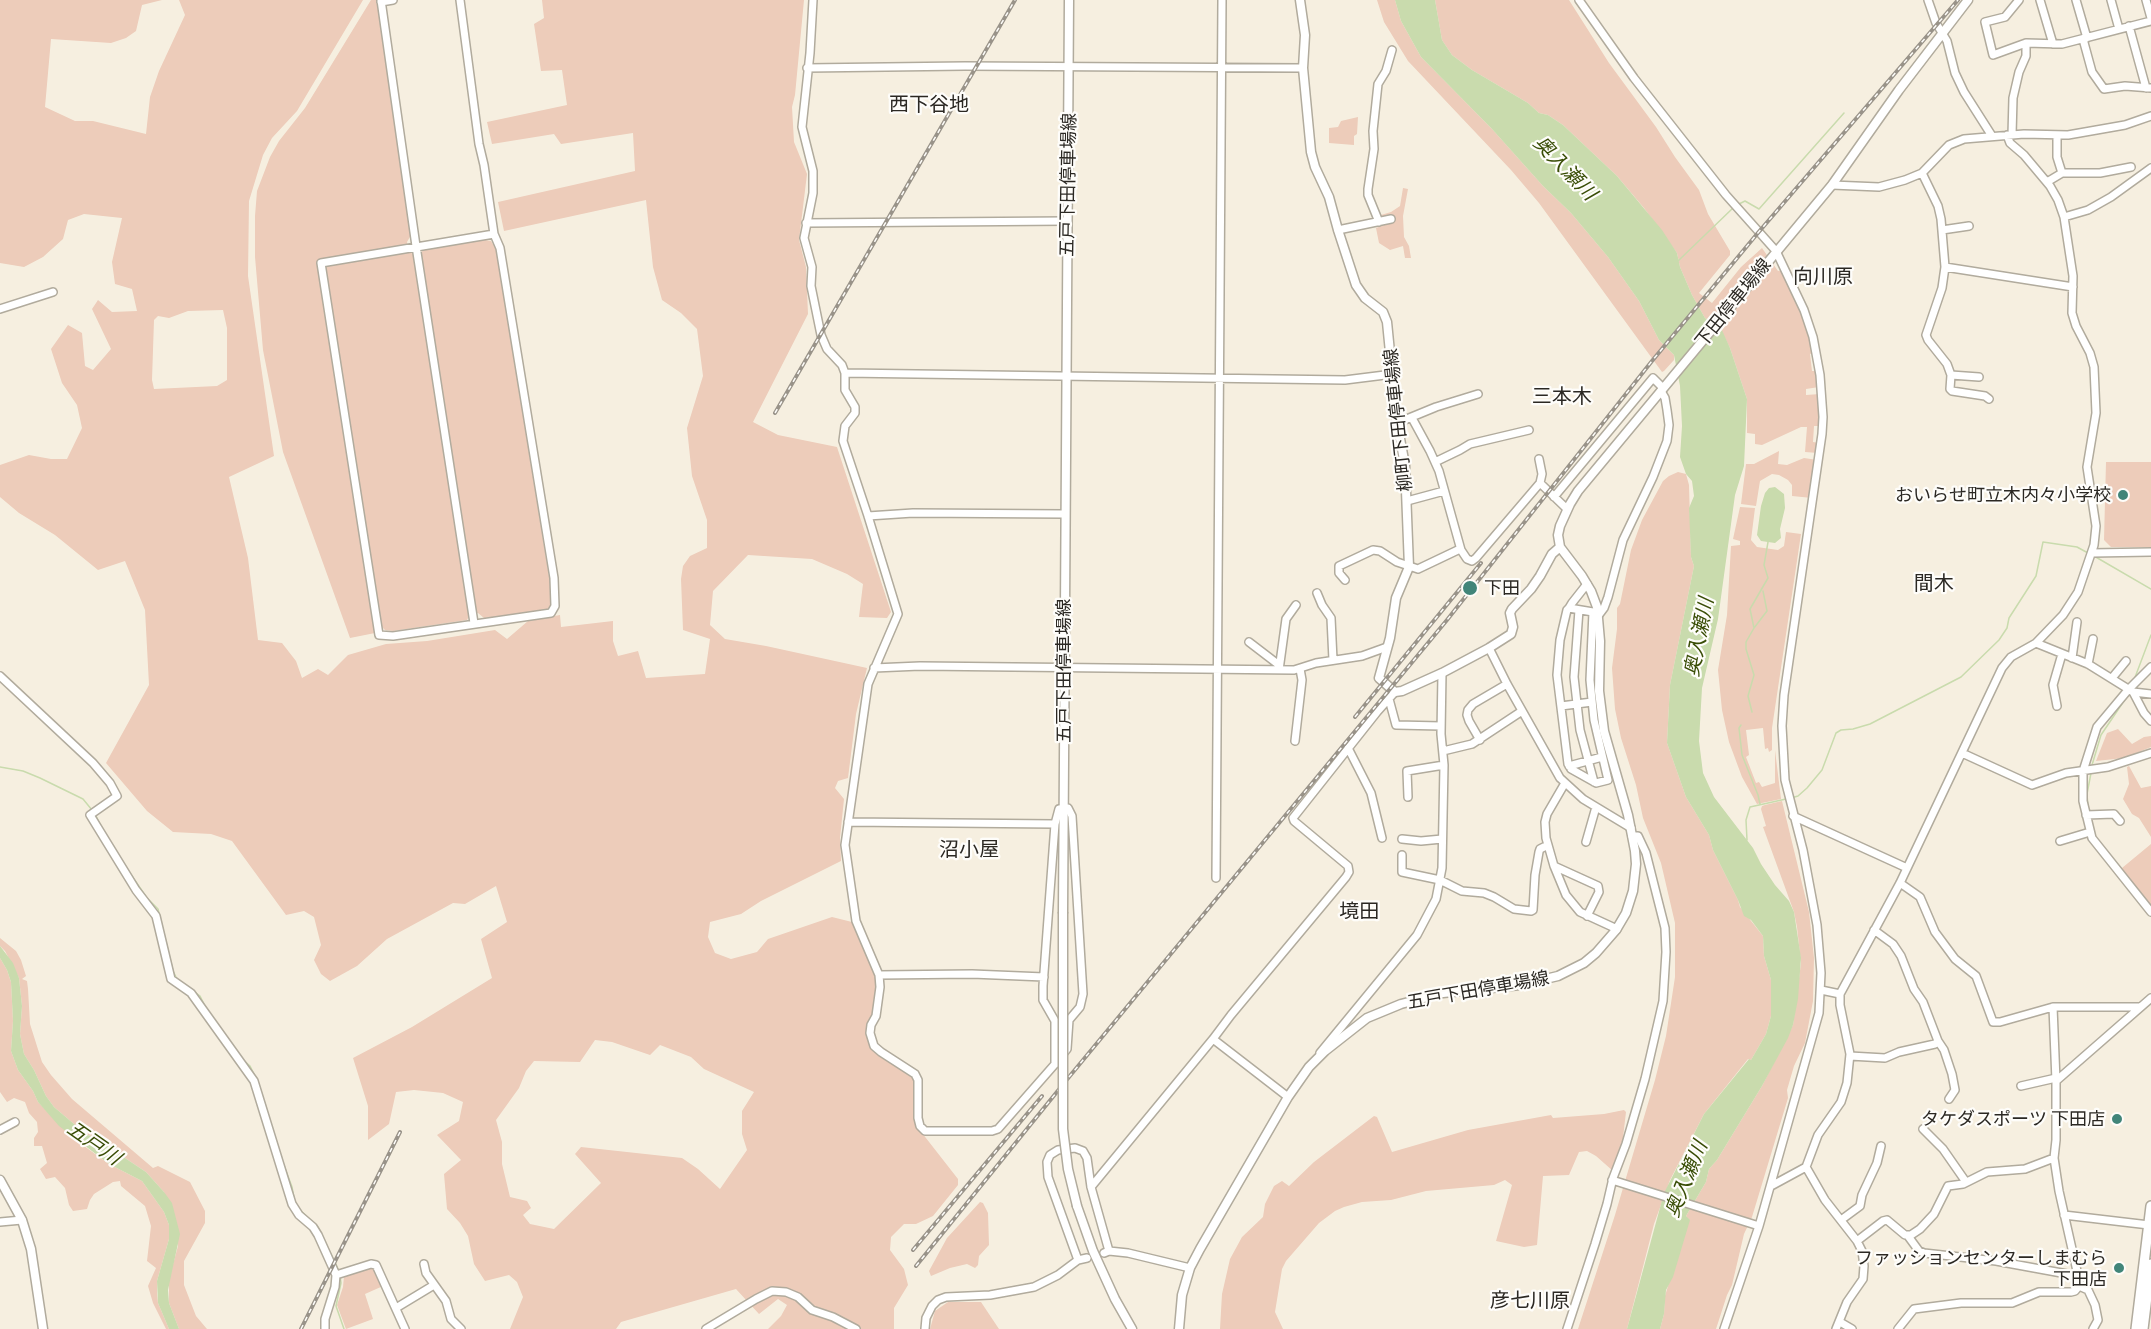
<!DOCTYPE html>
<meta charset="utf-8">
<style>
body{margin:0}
canvas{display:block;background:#f6efe0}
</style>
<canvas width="2151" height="1329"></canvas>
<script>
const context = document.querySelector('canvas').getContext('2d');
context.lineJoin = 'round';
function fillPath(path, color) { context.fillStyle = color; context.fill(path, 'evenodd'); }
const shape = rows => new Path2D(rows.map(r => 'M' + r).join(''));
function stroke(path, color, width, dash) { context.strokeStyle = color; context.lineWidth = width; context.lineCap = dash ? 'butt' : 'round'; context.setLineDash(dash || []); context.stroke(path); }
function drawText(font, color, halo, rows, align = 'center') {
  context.font = font + ' Ubuntu,"Noto Sans JP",sans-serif'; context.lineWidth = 4.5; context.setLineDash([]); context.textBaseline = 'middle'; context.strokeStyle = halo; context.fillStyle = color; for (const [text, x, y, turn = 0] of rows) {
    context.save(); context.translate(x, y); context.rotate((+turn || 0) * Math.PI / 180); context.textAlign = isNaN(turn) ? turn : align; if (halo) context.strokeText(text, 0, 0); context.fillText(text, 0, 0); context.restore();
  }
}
const green = shape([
 [0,0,162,0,142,5,136,31,126,38,111,43,51,39,45,107,75,121,93,121,146,134,150,97,159,71,185,15,179,0,363,0,297,111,272,138,263,155,249,201,248,276,274,456,229,477,248,558,258,640,282,643,296,661,302,678,318,669,328,675,348,655,386,644,427,641,495,630,507,639,528,621,560,615,561,627,613,621,613,641,618,656,638,651,646,678,705,674,710,639,683,630,681,579,683,566,690,556,707,548,707,520,692,476,687,428,703,376,697,329,681,313,662,300,653,267,646,200,504,231,498,202,635,171,633,133,561,144,554,134,492,144,487,122,567,105,562,70,541,71,534,24,544,18,542,0,804,0,795,95,792,107,794,142,807,174,799,240,806,267,808,314,753,422,778,435,837,447,891,612,887,618,859,617,863,584,847,574,812,559,748,555,713,591,710,625,725,639,766,646,867,668,856,714,848,778,838,781,835,788,844,799,840,838,841,861,761,901,741,914,710,922,708,937,715,953,731,959,757,952,768,939,832,917,860,924,879,974,881,1006,866,1026,867,1038,872,1049,913,1076,915,1085,915,1124,958,1179,958,1185,933,1216,916,1224,904,1224,891,1237,890,1250,904,1269,908,1285,894,1308,894,1329,768,1329,781,1316,787,1305,778,1299,759,1314,736,1289,621,1322,616,1329,510,1329,523,1297,517,1282,509,1275,485,1281,474,1264,468,1236,460,1223,447,1209,444,1174,461,1160,437,1135,459,1121,463,1102,443,1093,414,1090,396,1092,389,1124,368,1140,368,1106,353,1058,412,1027,492,978,481,939,507,922,496,886,465,904,453,903,387,939,357,966,330,981,321,974,314,960,321,945,314,917,304,911,286,915,232,841,211,834,173,832,147,811,106,763,149,685,145,610,125,561,98,570,55,535,19,513,0,497,0,465,29,455,51,459,67,459,82,428,77,405,62,383,51,349,68,325,82,333,85,366,93,370,111,349,92,309,98,300,112,312,137,311,132,289,115,284,112,262,122,218,84,214,68,220,63,239,43,257,24,267,0,263],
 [223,310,227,328,227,380,217,386,154,389,152,380,154,320,158,316,169,318,188,311],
 [595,1040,612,1042,650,1055,660,1045,691,1057,704,1069,754,1092,742,1111,742,1134,747,1150,720,1189,698,1169,682,1158,581,1147,575,1154,601,1183,554,1229,530,1224,523,1215,531,1208,527,1201,510,1197,502,1164,502,1142,496,1120,519,1088,526,1071,534,1061,580,1062],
 [371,0,376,0,382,30,411,235,407,242,409,251,414,255,423,251,428,247,485,240,491,241,496,249,553,601,547,611,484,618,478,613,470,614,467,620,393,631,385,630,382,627,378,627,375,633,350,638,283,452,263,350,255,257,255,216,257,191,270,157,279,141,305,108],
 [1377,0,1395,0,1401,21,1421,57,1492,129,1543,186,1571,213,1608,257,1639,301,1659,340,1674,355,1674,360,1664,371,1662,372,1539,203,1511,170,1408,61,1384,22],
 [1435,0,1569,0,1609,63,1656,127,1675,157,1699,190,1708,214,1730,251,1730,255,1699,293,1712,303,1741,267,1762,248,1778,271,1783,270,1802,310,1814,353,1810,354,1812,371,1817,371,1819,387,1806,389,1806,395,1820,394,1820,426,1814,426,1813,442,1819,443,1818,453,1805,452,1807,427,1801,427,1762,445,1755,444,1755,434,1747,433,1747,399,1730,348,1720,328,1705,318,1692,295,1680,267,1677,253,1644,208,1617,176,1563,125,1548,115,1539,113,1528,103,1472,70,1452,55,1442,40],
 [1358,117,1357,134,1354,136,1354,145,1329,143,1329,128,1338,127,1341,121],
 [1403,188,1408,189,1403,216,1404,237,1409,246,1411,258,1405,258,1403,246,1390,250,1379,243,1376,228,1384,225,1381,215,1391,212,1400,206],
 [1779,451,1778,464,1787,465,1804,458,1817,460,1812,498,1792,496,1792,485,1788,480,1779,475,1772,474,1760,481,1756,506,1741,504,1746,464,1754,464],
 [2106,462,2151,462,2151,547,2111,547,2104,540],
 [1678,472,1686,474,1689,485,1691,557,1694,566,1670,685,1667,743,1686,797,1709,835,1713,850,1738,900,1740,907,1763,936,1764,956,1771,980,1771,1016,1766,1034,1751,1060,1748,1059,1704,1114,1670,1180,1654,1224,1627,1329,1578,1329,1615,1215,1655,1080,1666,1036,1675,977,1675,923,1661,863,1643,818,1636,785,1621,738,1615,709,1612,668,1617,629,1617,608,1620,604,1631,550,1642,520,1663,481,1669,476],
 [1740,507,1755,508,1751,540,1757,547,1778,550,1784,546,1786,532,1801,534,1772,728,1772,750,1769,752,1768,748,1765,749,1763,728,1746,730,1749,755,1746,757,1756,783,1759,782,1762,787,1775,783,1775,750,1781,799,1757,804,1742,777,1729,742,1722,710,1718,670,1727,615,1731,546,1740,545,1740,541,1733,539],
 [2118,729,2132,744,2144,737,2151,736,2151,747,2124,758,2096,761,2107,733],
 [2129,766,2141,788,2151,786,2151,837,2139,818,2132,814,2123,799,2129,784,2127,767],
 [1782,801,1809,912,1814,958,1813,1001,1805,1043,1794,1066,1787,1090,1788,1098,1752,1217,1744,1234,1732,1285,1727,1295,1716,1329,1660,1329,1664,1314,1665,1296,1688,1219,1686,1216,1706,1182,1709,1169,1717,1160,1762,1086,1793,1025,1801,963,1797,927,1794,912,1763,827,1766,826,1761,809,1762,806,1765,805],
 [2151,844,2151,908,2143,900,2122,868],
 [0,938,16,951,21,960,26,976,22,979,27,981,28,989,30,1024,42,1062,51,1075,72,1099,153,1168,158,1166,190,1182,205,1211,205,1223,184,1261,184,1285,196,1316,207,1329,179,1329,169,1303,169,1279,178,1246,164,1192,146,1172,92,1136,87,1135,54,1107,46,1096,34,1070,24,1054,20,1034,22,1006,19,978,5,951,0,946],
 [0,958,7,970,11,982,13,1021,11,1051,18,1070,33,1091,38,1102,73,1138,109,1164,142,1181,164,1212,169,1225,169,1239,157,1281,157,1293,158,1303,169,1329,166,1329,153,1303,148,1286,156,1268,147,1261,151,1226,145,1206,121,1186,120,1181,113,1182,94,1194,90,1200,87,1209,73,1211,69,1205,65,1188,55,1177,46,1179,40,1169,47,1163,42,1146,34,1146,34,1138,38,1132,37,1122,29,1113,25,1102,14,1098,7,1102,0,1092],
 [1624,1110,1626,1112,1622,1146,1613,1171,1596,1156,1587,1151,1579,1152,1569,1175,1543,1176,1537,1245,1524,1247,1496,1241,1512,1185,1505,1180,1494,1185,1426,1191,1391,1200,1362,1202,1344,1207,1335,1211,1319,1223,1286,1261,1282,1269,1275,1312,1283,1329,1220,1329,1222,1294,1230,1259,1242,1237,1263,1217,1265,1204,1274,1186,1282,1181,1289,1186,1314,1162,1374,1116,1377,1117,1392,1152,1468,1130,1551,1115,1553,1118,1604,1114],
 [980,1202,983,1203,988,1213,989,1245,979,1256,978,1265,975,1268,967,1264,950,1268,931,1276,929,1271,947,1238],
 [371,1267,374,1268,383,1286,365,1294,373,1319,346,1329,337,1305,343,1287,344,1276],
 [948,1302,981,1302,999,1329,930,1329,935,1311]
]);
const water = shape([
 [1395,0,1435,0,1442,40,1452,55,1472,70,1528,103,1539,113,1548,115,1563,125,1617,176,1662,230,1677,253,1680,267,1692,295,1705,318,1721,328,1730,348,1747,399,1744,466,1735,495,1718,619,1702,688,1699,741,1703,773,1714,797,1753,848,1761,864,1775,885,1789,901,1794,912,1801,958,1798,999,1793,1025,1788,1038,1762,1086,1717,1160,1709,1169,1706,1182,1686,1216,1690,1220,1673,1277,1666,1290,1664,1314,1660,1329,1627,1329,1664,1193,1704,1114,1749,1059,1751,1060,1766,1034,1771,1016,1771,980,1764,956,1763,936,1751,920,1744,916,1738,900,1713,850,1709,835,1686,797,1667,743,1670,685,1694,566,1691,557,1689,508,1694,496,1692,481,1686,474,1680,457,1682,426,1680,386,1674,355,1659,340,1639,301,1608,257,1571,213,1543,186,1492,129,1421,57,1401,21],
 [1775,487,1784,494,1785,508,1780,529,1781,538,1775,543,1761,541,1757,535,1761,506,1765,493,1769,488],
 [0,946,13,963,19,978,22,1006,20,1034,24,1054,34,1070,46,1096,54,1107,87,1135,92,1136,146,1172,164,1192,172,1203,180,1234,168,1290,169,1303,179,1329,169,1329,158,1303,157,1281,169,1239,169,1225,164,1212,142,1181,109,1164,59,1126,38,1102,33,1091,18,1070,11,1051,13,1021,11,982,7,970,0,958]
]);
const stream = shape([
 [1737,205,1745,201,1759,209,1844,113],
 [1678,261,1733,208],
 [2094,556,2151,589],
 [1754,628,1767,611,1763,591],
 [2134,680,2151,635],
 [1752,712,1748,696,1754,675,1746,649,1746,642,1754,628,1750,609,1768,578,1764,565,1768,542],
 [1741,725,1739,728,1742,755,1758,795,1760,804],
 [2092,765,2101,735,2128,695],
 [0,767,23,771,40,778,83,799,92,810],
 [1791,798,1798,796,1807,788,1822,770,1836,733,1841,730,1853,729,1870,724,1961,677,1999,640,2007,628,2009,618,2036,576,2043,542,2077,547,2088,553],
 [2088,807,2087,794,2091,773],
 [95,814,105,834],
 [1747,840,1746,820,1750,807,1786,799],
 [123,863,147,898,158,909,173,971,177,979],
 [188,987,200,996,207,1010],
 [241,1058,250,1066,256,1078],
 [260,1088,274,1135],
 [282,1160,292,1187,295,1204],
 [300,1210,318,1227,339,1271],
 [340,1275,341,1283,336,1306,344,1329]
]);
const minor = shape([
 [381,0,416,246,474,623],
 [460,0,479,144,484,165,494,234,500,248,554,578,555,606,551,613,393,636,379,635,321,263,494,234],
 [813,0,810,53,802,127,813,171,813,193,804,238,812,267,811,286,821,335,827,349,842,365,845,373,845,390,855,407,855,413,845,426,843,441,868,516,898,614,868,684,845,845,856,921,879,975,880,987,876,1016,871,1025,870,1033,874,1046,881,1052,915,1074,918,1080,918,1118,920,1126,925,1131,992,1131,998,1129,1055,1064,1067,1049,1069,1020,1080,1007,1083,994,1072,816,1068,808,1059,809,1055,824,1043,986,1043,1000,1055,1021,1055,1064],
 [1579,0,1634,78,1726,195,1776,251,1804,310,1813,337,1820,375,1823,417,1822,434,1784,695,1782,726,1785,780,1803,850,1817,925,1821,973,1819,1013,1759,1226,1724,1329],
 [1928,0,1936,23,1947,41,1955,73,1964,92,1992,136],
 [2019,0,2005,17,1985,22,1993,55,2026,43,2062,44,2151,21],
 [2040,0,2053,44],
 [2076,0,2087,38],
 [2111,0,2119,29],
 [2146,0,2151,18],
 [381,2,393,0],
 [2129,26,2146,88],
 [2083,39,2092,72,2104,89,2125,86,2151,88],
 [807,68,965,66,1303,68],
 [2012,135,2013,98,2019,72,2026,56,2026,43],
 [2057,136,2057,157,2062,173],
 [1922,173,1938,206,1941,219,1945,267,1942,288,1926,335,1928,340,1947,364,1951,375,1979,377],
 [2047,182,2062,173,2100,173,2131,167],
 [1832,185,1879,187,1905,180,1922,173,1949,145,1964,139,2024,134,2068,135,2125,125,2151,116],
 [2064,217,2088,210,2111,197,2151,168],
 [1379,222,1368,195,1368,189,1374,149,1373,131,1378,84,1386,71,1392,50],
 [806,223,1067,221],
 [1338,230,1391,219],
 [1942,230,1969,226],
 [1945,267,2073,287],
 [0,309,53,292],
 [845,373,1345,380,1393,374],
 [1951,375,1950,389,1952,391,1985,396,1989,399],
 [1412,418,1430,451,1439,471,1461,550,1467,559,1472,561,1476,558,1540,483,1542,474,1539,459],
 [1397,423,1436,407,1478,394],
 [1435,462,1460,450,1470,444,1529,430],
 [1540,483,1567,509],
 [1554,497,1653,378,1663,388],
 [1407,501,1444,491],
 [868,516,913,513,1065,514],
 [2092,553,2151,552],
 [1345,580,1339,573,1339,566,1373,550,1380,551,1397,562,1418,569,1460,549],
 [1317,593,1322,605,1331,618,1333,660],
 [1569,608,1593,612,1590,680,1594,720,1608,780,1596,783,1571,769,1568,764,1557,675,1560,640,1567,610,1569,608,1572,603,1587,584],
 [1579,610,1574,677,1580,730,1594,782],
 [1598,616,1604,608,1608,597,1623,540,1653,477,1667,441,1669,425,1667,410,1665,398,1661,391],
 [1249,642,1279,665],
 [2036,643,2088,664,2133,692,2151,694],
 [1489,648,1507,684,1560,778,1583,799,1631,828],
 [2072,658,2077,622],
 [2088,664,2093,639],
 [2151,667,2128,690,2097,727,2083,771,2083,801,2092,838,2151,912],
 [874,668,920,666,1294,670,1316,663,1362,656,1387,647],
 [1279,670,1286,619,1296,605],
 [0,676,93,763,110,783,117,796,90,815,136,890,156,916,171,979,191,993,254,1081,292,1204,299,1215,313,1227,318,1235,336,1275,335,1287,325,1319,325,1329],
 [2112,678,2126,661],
 [2133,692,2144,713,2151,721],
 [1389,699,1396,725,1441,726],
 [1561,706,1592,702],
 [2057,706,2053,685,2062,654],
 [1480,740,1469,721,1467,715,1468,710,1473,704,1507,684],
 [1295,741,1302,680,1300,669],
 [1348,748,1371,793,1382,838],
 [1443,751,1472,744,1522,711],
 [1962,753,2032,785,2066,773,2108,767,2151,753],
 [1569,766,1602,757],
 [1565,783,1547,814,1545,822,1546,838,1554,866,1566,895,1580,912,1617,929],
 [1408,797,1407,771,1444,765],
 [2086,815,2114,814,2120,821],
 [1793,816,1907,868],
 [848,822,1055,824],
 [1402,839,1421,841,1442,839],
 [2060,841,2090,832],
 [1586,842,1596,807],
 [1402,855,1402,872,1440,880,1462,891,1484,893,1494,897,1514,909,1531,911,1533,910,1535,875,1539,852,1540,849,1548,845],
 [1554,866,1598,886,1599,892,1587,916],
 [1216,878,1222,0],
 [1900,883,1920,897,1935,932,1955,959,1976,976,1993,1022,2000,1022,2053,1007,2139,1007],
 [879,975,972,974,1044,977],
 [1821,990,1840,994],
 [1213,1039,1288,1097],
 [1938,1041,1944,1050,1952,1074,1955,1090,1949,1099],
 [1320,1053,1417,935,1436,899,1442,868,1444,765,1441,734,1442,673],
 [1850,1056,1885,1058,1899,1052,1935,1044,1938,1041,1923,1002,1914,989,1901,956,1893,944,1874,930],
 [2056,1081,2151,998],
 [2021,1086,2056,1078],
 [1923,1129,1943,1149,1966,1182],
 [0,1130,15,1122],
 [1612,1180,1759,1226],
 [1771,1186,1806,1167],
 [1091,1187,1213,1039,1231,1015,1346,877,1349,872,1348,866,1294,821,1293,818,1377,712,1395,692],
 [2064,1215,2149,1225],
 [1841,1220,1860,1206,1862,1195,1877,1163,1881,1146],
 [0,1222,22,1220],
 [1908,1236,1919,1251,1924,1253,1996,1261,2078,1276],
 [1857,1241,1883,1221,1887,1220,1905,1235,1911,1235,1920,1229,1934,1214,1948,1186,1963,1184,1987,1172,2025,1169,2054,1158],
 [1104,1253,1109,1251,1128,1253,1190,1268],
 [1078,1260,1048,1177,1047,1162,1050,1155,1058,1150,1075,1148,1083,1151,1087,1158,1091,1187,1109,1251],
 [424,1264,426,1273,446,1301,451,1319,461,1329],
 [336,1275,371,1264,376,1265,405,1329],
 [2079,1286,2088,1290,2095,1305,2098,1320,2093,1329],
 [396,1308,434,1285],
 [1840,1322,1852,1329],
 [706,1329,756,1299,772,1291,786,1292,798,1297,812,1310,833,1317,856,1329],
 [925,1329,926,1318,932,1306,938,1300,946,1297,990,1295,1034,1287,1058,1275,1078,1260,1087,1258],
 [1567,1329,1595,1244,1607,1204,1613,1178,1626,1144,1645,1079,1663,1001,1666,952,1665,928,1646,853,1638,836,1632,836],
 [1836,1329,1847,1302,1863,1279,1864,1266,1862,1251,1857,1241,1825,1200,1806,1167,1818,1135,1841,1102,1847,1083,1850,1054,1840,1005,1840,994,1900,883,2002,668,2011,657,2036,643,2063,615,2078,592,2094,545,2096,526,2087,467,2096,413,2094,367,2090,353,2076,326,2072,313,2073,276,2064,217,2058,200,2050,186,2024,155,2010,143,2007,135],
 [1898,1329,1914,1309,1961,1303,2012,1303,2039,1292,2071,1292,2075,1291,2079,1286,2079,1280,2059,1191,2054,1158,2056,1140,2056,1081,2053,1007]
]);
const major = shape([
 [1300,0,1305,35,1303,68,1311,152,1315,167,1329,197,1338,230,1356,285,1365,298,1383,312,1387,322,1397,423,1405,465,1409,567,1396,598,1390,638,1379,678,1395,692,1402,691,1442,673,1489,648,1511,634,1513,627,1510,613,1512,609,1531,589,1540,576,1552,554,1560,547],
 [1063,912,1069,0],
 [0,1180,22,1220,31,1249,43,1329],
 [1077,1206,1093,1251,1115,1299,1132,1329],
 [1179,1329,1182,1295,1190,1268,1200,1249,1288,1097,1309,1067,1325,1051,1367,1018,1401,1004,1443,993,1520,985,1558,976,1584,963,1596,953,1616,930,1626,913,1633,891,1636,864,1635,851,1628,815,1604,731,1599,691,1600,641,1597,607,1591,591,1582,576,1560,547,1558,535,1560,526,1570,504,1578,491,1832,185,1899,90,1968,0]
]);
const highway = shape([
 [2136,1329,2151,1206],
 [2143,1329,2151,1264]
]);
const rail = shape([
 [775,413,1015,0],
 [1355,717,1481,563],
 [913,1250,1042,1096],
 [916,1266,1069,1077,1447,620,1652,361,1757,234,1958,0],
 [301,1329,400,1132]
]);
const majorBridge = shape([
 [1063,912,1063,1129,1068,1169,1077,1206]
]);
const markers = [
 [2123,495,6,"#418579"],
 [1470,588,8,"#418579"],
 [2117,1119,6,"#418579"],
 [2119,1268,6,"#418579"]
];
const streetNames = [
 ["五戸下田停車場線",1068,185,-89],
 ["下田停車場線",1733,303,-51],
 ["柳町下田停車場線",1398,420,-96],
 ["五戸下田停車場線",1064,671,-90],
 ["五戸下田停車場線",1478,990,-10]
];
const poiNames = [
 ["おいらせ町立木内々小学校",2111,495],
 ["下田",1484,588,"left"],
 ["タケダスポーツ 下田店",2105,1119],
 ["ファッションセンターしまむら",2107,1258],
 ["下田店",2107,1279]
];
const neighbourhoodNames = [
 ["西下谷地",929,104],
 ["向川原",1823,276],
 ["三本木",1562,396],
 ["間木",1934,583],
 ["沼小屋",969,849],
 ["境田",1359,911],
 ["彦七川原",1530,1300]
];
const waterNames = [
 ["奥入瀬川",1565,168,46],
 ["奥入瀬川",1699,637,-79],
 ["五戸川",94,1143,35],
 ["奥入瀬川",1686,1179,-68]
];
fillPath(green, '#edccba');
fillPath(water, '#c9dbad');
stroke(stream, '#c9dbad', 1.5);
stroke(minor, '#b1ab9d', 10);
stroke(major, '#b1ab9d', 11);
stroke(highway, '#b1ab9d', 12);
stroke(minor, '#fff', 7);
stroke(major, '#fff', 8);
stroke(highway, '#fff', 9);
stroke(rail, '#999389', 4);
stroke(rail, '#fefdfa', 1.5, [4.5]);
stroke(majorBridge, '#b1ab9d', 11, []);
stroke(majorBridge, '#fff', 8);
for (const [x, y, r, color] of markers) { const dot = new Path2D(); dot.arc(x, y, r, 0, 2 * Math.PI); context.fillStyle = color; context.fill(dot); stroke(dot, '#fefdfa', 2); }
drawText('18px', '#2b2823', '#fefdfa', streetNames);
drawText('18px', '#2b2823', '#fefdfa', poiNames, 'right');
drawText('20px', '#2b2823', '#fefdfa', neighbourhoodNames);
drawText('italic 20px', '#394d06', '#fefdfa', waterNames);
</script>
